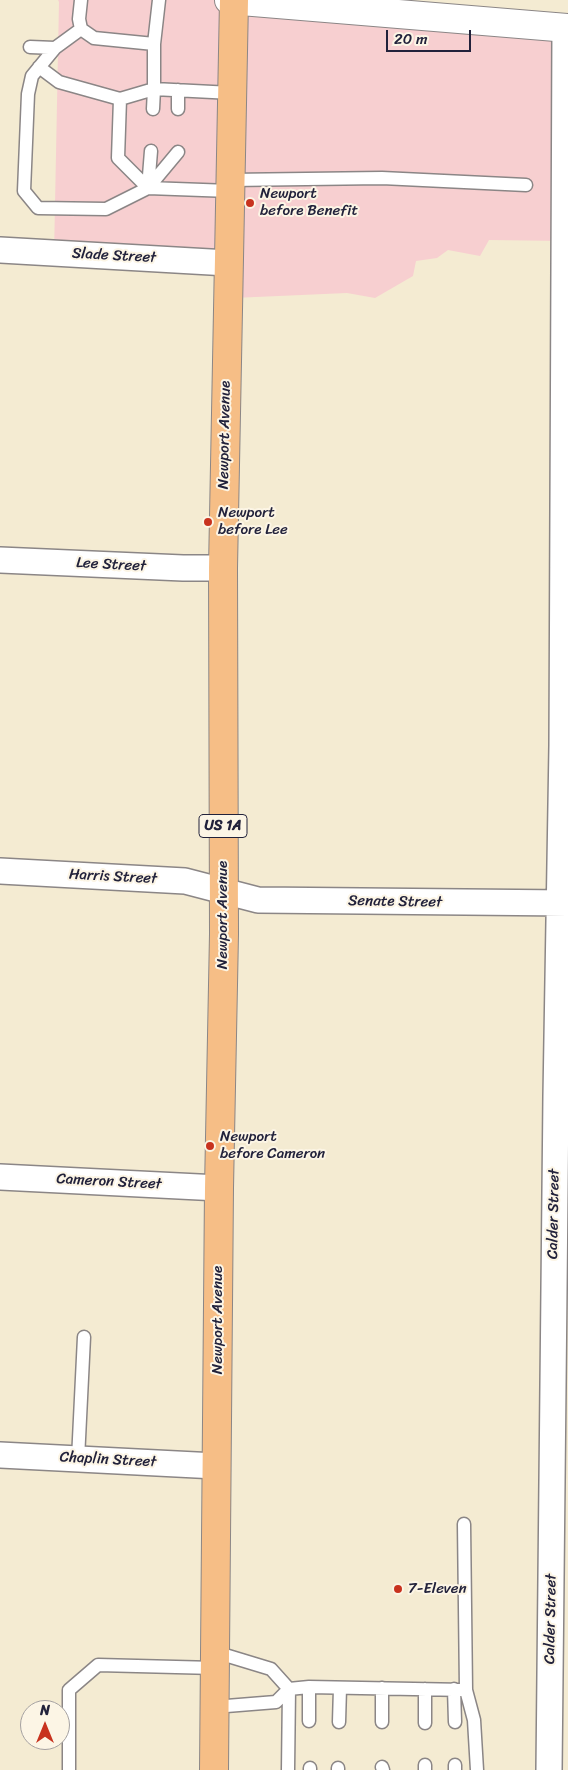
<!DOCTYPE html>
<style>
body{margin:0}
#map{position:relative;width:568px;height:1770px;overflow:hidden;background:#f4ebd2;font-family:Sriracha,sans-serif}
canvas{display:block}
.north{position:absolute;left:20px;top:1700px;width:50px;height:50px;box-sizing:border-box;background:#fcf5e5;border:1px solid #a5a1a1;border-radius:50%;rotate:0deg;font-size:14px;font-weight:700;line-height:20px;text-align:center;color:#22223b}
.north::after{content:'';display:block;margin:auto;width:18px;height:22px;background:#c8321e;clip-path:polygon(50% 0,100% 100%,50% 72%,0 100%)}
.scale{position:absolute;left:386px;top:30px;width:85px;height:22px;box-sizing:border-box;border:2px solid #22223b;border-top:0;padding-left:6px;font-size:15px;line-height:18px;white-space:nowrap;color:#22223b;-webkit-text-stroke:4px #fcf5e5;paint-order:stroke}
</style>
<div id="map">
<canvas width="568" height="1770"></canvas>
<div class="north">N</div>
<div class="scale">20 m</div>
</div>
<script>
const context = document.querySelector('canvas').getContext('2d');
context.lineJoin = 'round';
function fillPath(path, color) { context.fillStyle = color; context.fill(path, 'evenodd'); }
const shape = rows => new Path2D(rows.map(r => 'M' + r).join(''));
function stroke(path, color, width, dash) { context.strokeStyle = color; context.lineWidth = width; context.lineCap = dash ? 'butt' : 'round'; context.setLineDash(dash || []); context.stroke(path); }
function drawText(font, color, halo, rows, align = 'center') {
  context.font = font + ' Sriracha,sans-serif'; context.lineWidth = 4; context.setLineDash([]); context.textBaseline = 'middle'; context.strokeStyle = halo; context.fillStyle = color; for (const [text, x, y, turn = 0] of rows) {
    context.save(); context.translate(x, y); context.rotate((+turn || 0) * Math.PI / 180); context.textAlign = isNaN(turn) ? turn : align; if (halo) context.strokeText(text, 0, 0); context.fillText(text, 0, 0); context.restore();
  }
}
const built = shape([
 [58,0,401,0,400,19,566,34,563,241,489,240,480,256,448,250,437,258,416,261,413,276,375,298,347,293,233,298,229,274,54,255,59,2]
]);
const service = shape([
 [81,0,79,19,81,29,94,38,154,44,154,89,232,93],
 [81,29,55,48,32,76,28,94,24,191,38,208,106,209,148,188,178,152],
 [154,44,159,0],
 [30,47,55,48],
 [39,67,59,82,120,99],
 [178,109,178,90],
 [151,151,148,188,230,191],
 [230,180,382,178,526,185],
 [148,188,118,158,120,99,154,89,153,109],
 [78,1459,84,1337],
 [215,1652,271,1669,289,1689,288,1770],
 [309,1687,309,1721],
 [382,1688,382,1722],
 [425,1689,425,1723],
 [454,1689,455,1722],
 [466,1690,474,1720,477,1770],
 [214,1707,276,1702,289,1689,309,1687,466,1690,464,1524],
 [339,1722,340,1688],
 [425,1765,425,1770],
 [455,1765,455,1770],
 [382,1767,383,1770],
 [310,1768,310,1770],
 [69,1770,69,1690,98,1665,215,1668],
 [338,1770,338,1768]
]);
const minor = shape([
 [0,250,228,263],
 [0,560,183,568,223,568],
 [0,871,185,881,258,900,568,903],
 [0,1177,219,1188],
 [0,1455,216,1466],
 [549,1770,556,1096,562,746,565,28]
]);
const tertiary = shape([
 [229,0,568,28]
]);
const primary = shape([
 [214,1770,219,1188,224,934,223,568,234,0]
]);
const markers = [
 [250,203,5,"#c8321e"],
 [208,522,5,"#c8321e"],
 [210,1146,5,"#c8321e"],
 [398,1589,5,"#c8321e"]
];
const shields = [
 [223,826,48]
];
const shieldNames = [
 ["US 1A",223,826]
];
const poiNames = [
 ["Newport",260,194],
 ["before Benefit",260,211],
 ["Newport",218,513],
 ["before Lee",218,530],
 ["Newport",220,1137],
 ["before Cameron",220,1154],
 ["7-Eleven",408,1589]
];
const streetNames = [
 ["Slade Street",114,256,3],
 ["Newport Avenue",225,435,-89],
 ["Lee Street",111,565,3],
 ["Harris Street",113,877,3],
 ["Senate Street",395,902,1],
 ["Newport Avenue",223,915,-90],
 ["Cameron Street",109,1182,3],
 ["Calder Street",554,1214,-89],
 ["Newport Avenue",218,1320,-90],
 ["Chaplin Street",108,1460,3],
 ["Calder Street",551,1619,-89]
];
fillPath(built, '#f7cfd0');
stroke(service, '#8b8686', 15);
stroke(minor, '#8b8686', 28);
stroke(tertiary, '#8b8686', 30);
stroke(primary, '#8b8686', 30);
stroke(service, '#fff', 12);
stroke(minor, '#fff', 25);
stroke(tertiary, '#fff', 28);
stroke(primary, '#f6be86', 28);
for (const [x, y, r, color] of markers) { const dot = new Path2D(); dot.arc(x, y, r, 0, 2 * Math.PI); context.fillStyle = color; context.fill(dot); stroke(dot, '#fcf5e5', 2); }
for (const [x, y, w] of shields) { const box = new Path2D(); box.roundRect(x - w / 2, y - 11.5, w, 23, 4); context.fillStyle = '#fcf5e5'; context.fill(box); stroke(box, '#22223b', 1); }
drawText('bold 14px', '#22223b', null, shieldNames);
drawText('15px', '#22223b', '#fcf5e5', poiNames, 'left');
drawText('15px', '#22223b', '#fcf5e5', streetNames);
</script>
